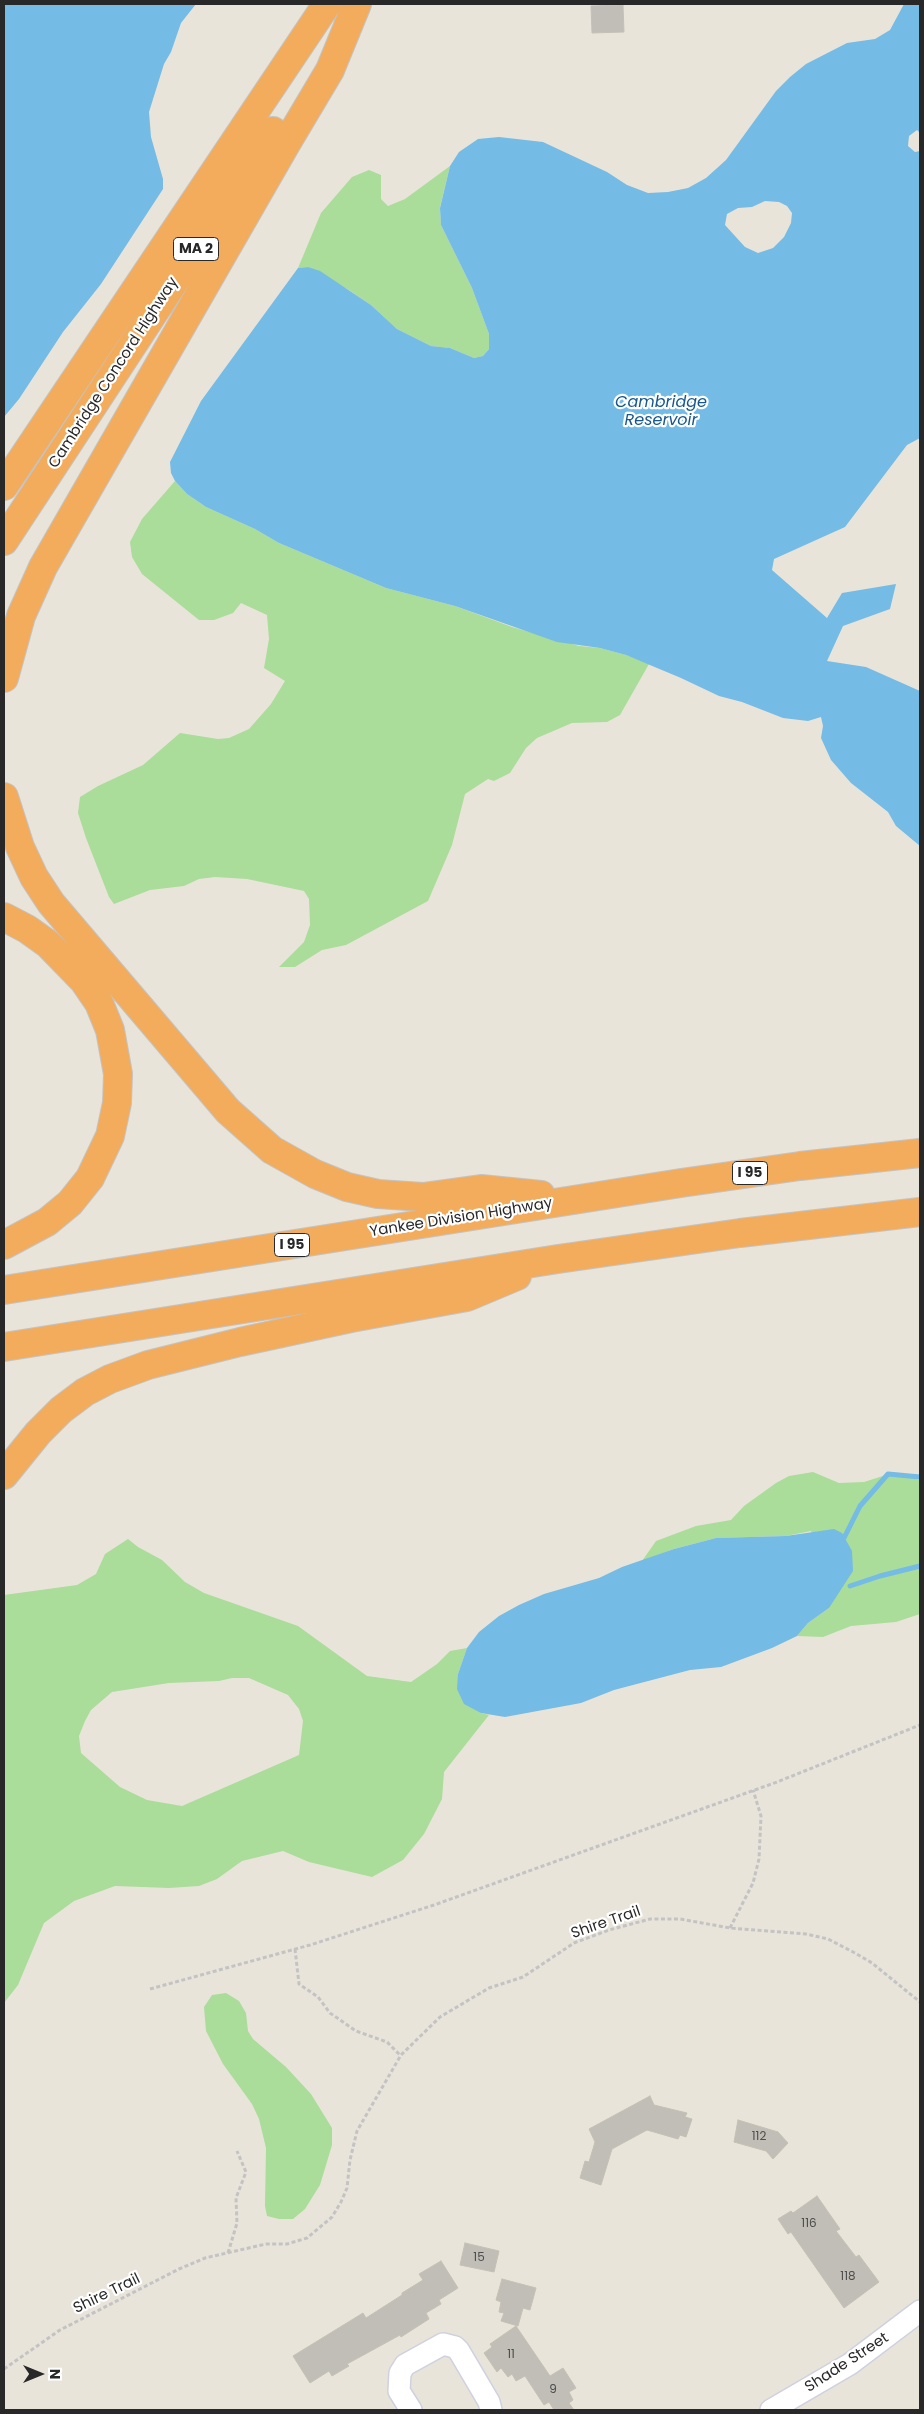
<!DOCTYPE html>
<style>
body{margin:0}
#map{position:relative;width:924px;height:2414px;overflow:hidden;background:#e9e4da;font-family:Poppins,sans-serif}
canvas{display:block}
.frame{position:absolute;inset:0;border:5px solid #282828;pointer-events:none}
.north{position:absolute;left:15px;top:2349px;width:50px;height:50px;-webkit-text-stroke:4px #fff;paint-order:stroke;rotate:90deg;font-size:14px;font-weight:700;line-height:20px;text-align:center;color:#282828}
.north::after{content:'';display:block;margin:auto;width:18px;height:22px;background:#282828;clip-path:polygon(50% 0,100% 100%,50% 72%,0 100%)}
</style>
<div id="map">
<canvas width="924" height="2414"></canvas>
<div class="frame"></div>
<div class="north">N</div>
</div>
<script>
const context = document.querySelector('canvas').getContext('2d');
context.lineJoin = 'round';
function fillPath(path, color) { context.fillStyle = color; context.fill(path, 'evenodd'); }
const shape = rows => new Path2D(rows.map(r => 'M' + r).join(''));
function stroke(path, color, width, dash) { context.strokeStyle = color; context.lineWidth = width; context.lineCap = dash ? 'butt' : 'round'; context.setLineDash(dash || []); context.stroke(path); }
function drawText(font, color, halo, rows, align = 'center') {
  context.font = font + ' Poppins,sans-serif'; context.lineWidth = 4.5; context.setLineDash([]); context.textBaseline = 'middle'; context.strokeStyle = halo; context.fillStyle = color; for (const [text, x, y, turn = 0] of rows) {
    context.save(); context.translate(x, y); context.rotate((+turn || 0) * Math.PI / 180); context.textAlign = isNaN(turn) ? turn : align; if (halo) context.strokeText(text, 0, 0); context.fillText(text, 0, 0); context.restore();
  }
}
const green = shape([
 [450,166,440,207,441,225,472,288,489,334,489,349,483,356,474,358,450,348,431,346,397,329,371,305,349,290,308,267,298,268,321,213,352,177,369,170,381,175,381,199,388,206,405,199],
 [175,481,187,494,206,507,255,529,279,543,386,588,455,606,512,627,579,646,600,648,626,655,649,664,620,715,607,722,572,723,537,738,526,748,510,773,494,781,488,779,465,794,452,845,428,901,346,945,322,950,295,967,279,967,304,942,310,925,309,899,304,891,247,879,215,877,199,879,184,886,150,890,114,904,109,897,86,838,78,813,80,797,98,786,143,765,180,733,218,739,229,738,249,729,271,704,285,681,264,668,269,639,267,615,241,603,233,613,214,620,199,620,142,574,132,557,130,542,142,519],
 [813,1472,839,1483,864,1482,886,1475,908,1477,920,1480,920,1614,896,1622,851,1626,823,1637,797,1636,808,1623,829,1608,811,1531,786,1536,716,1538,674,1549,642,1561,656,1541,696,1526,731,1520,744,1506,776,1483,789,1476],
 [128,1539,138,1547,162,1560,185,1582,204,1593,298,1626,367,1676,411,1682,437,1664,450,1651,467,1648,458,1674,481,1713,489,1715,444,1772,442,1799,424,1834,403,1860,372,1877,309,1862,283,1851,242,1861,217,1879,199,1886,169,1888,115,1886,74,1901,44,1923,18,1985,4,2003,4,1595,77,1585,96,1574,105,1554],
 [232,1678,249,1678,288,1695,299,1709,303,1721,299,1755,182,1806,147,1800,120,1787,81,1753,79,1736,85,1721,91,1710,112,1692,169,1683,219,1681],
 [226,1993,239,2001,246,2013,248,2031,253,2039,286,2067,311,2094,332,2128,332,2145,320,2185,305,2209,293,2219,279,2219,267,2216,265,2206,266,2148,259,2119,252,2104,223,2064,206,2031,204,2007,212,1995]
]);
const water = shape([
 [4,4,196,4,181,23,171,52,164,64,149,112,151,137,163,179,163,189,101,284,63,332,19,399,4,417],
 [904,4,920,4,920,133,917,130,909,136,908,146,915,152,920,151,920,438,907,445,845,527,774,559,772,570,827,618,842,593,896,584,890,609,843,626,827,661,866,667,920,691,920,846,896,826,888,812,851,783,831,760,821,738,823,726,821,717,808,721,783,718,742,702,719,696,681,678,626,655,600,648,557,642,455,606,386,588,279,543,255,529,206,507,187,494,175,481,171,473,170,462,201,401,298,268,308,267,320,271,371,305,397,329,431,346,450,348,474,358,483,356,489,349,489,334,472,288,441,225,440,208,450,166,459,152,478,139,499,137,543,142,607,172,627,185,648,193,668,192,688,188,706,178,726,160,776,91,790,77,806,64,847,43,875,39,890,30],
 [765,201,779,202,787,206,792,213,791,223,784,237,773,248,758,253,745,247,725,225,727,214,738,208,752,207],
 [834,1529,842,1533,852,1551,853,1571,829,1608,808,1623,797,1636,772,1648,721,1667,690,1670,614,1690,581,1703,505,1717,481,1713,464,1704,457,1689,458,1674,467,1648,479,1632,499,1616,519,1605,544,1594,599,1578,622,1567,674,1549,716,1538,786,1536]
]);
const stream = shape([
 [844,1538,860,1506,888,1474,920,1477],
 [850,1586,880,1576,920,1566]
]);
const building = shape([
 [623,5,624,32,592,33,591,6,623,5],
 [650,2096,654,2105,687,2113,685,2117,692,2119,686,2137,680,2135,678,2139,647,2130,612,2149,601,2185,580,2178,585,2161,589,2162,595,2142,589,2129,650,2096],
 [738,2120,778,2132,788,2143,773,2159,766,2151,734,2142,738,2120],
 [817,2196,840,2229,836,2231,856,2257,859,2255,879,2282,844,2308,791,2232,788,2234,778,2219,791,2211,793,2213,817,2196],
 [465,2243,499,2251,494,2272,460,2265,465,2243],
 [441,2261,458,2288,439,2300,441,2304,426,2313,429,2319,401,2337,400,2335,347,2364,349,2366,332,2376,329,2371,310,2383,293,2356,363,2313,366,2318,402,2295,402,2293,423,2280,419,2274,441,2261],
 [502,2279,536,2288,530,2310,523,2308,518,2326,501,2321,504,2313,499,2312,501,2302,496,2300,502,2279],
 [516,2326,550,2376,563,2368,576,2388,569,2392,573,2400,569,2403,574,2410,554,2410,549,2402,544,2405,525,2376,516,2381,512,2374,508,2377,501,2368,497,2372,484,2353,492,2347,490,2344,516,2326]
]);
const path = shape([
 [730,1928,753,1883,759,1859,761,1816,753,1790],
 [295,1949,299,1984,318,1997,330,2013,356,2031,387,2042,400,2055],
 [150,1989,310,1945,434,1905,777,1782,920,1725],
 [228,2253,237,2223,236,2198,246,2172,237,2151],
 [4,2369,60,2330,179,2269,205,2258,266,2244,287,2244,307,2238,332,2217,341,2202,347,2188,350,2160,357,2131,401,2055,440,2017,489,1988,523,1977,574,1943,609,1930,650,1919,680,1919,730,1928,806,1934,828,1939,855,1953,872,1963,920,2002]
]);
const minor = shape([
 [411,2410,399,2391,400,2373,405,2365,443,2344,455,2347,459,2351,489,2402,491,2410],
 [771,2410,850,2364,920,2311]
]);
const motorway = shape([
 [4,486,327,4],
 [4,541,273,131],
 [4,678,21,616,43,567,286,144,330,70,357,4],
 [4,797,20,847,34,877,51,903,228,1111,272,1150,315,1174,347,1187,378,1194,423,1197,481,1189,541,1195],
 [4,917,27,929,48,944,84,981,99,1003,110,1030,118,1074,117,1103,110,1136,90,1178,70,1203,47,1222,4,1245],
 [4,1290,681,1183,800,1166,920,1153],
 [4,1347,558,1259,740,1233,920,1212],
 [4,1475,38,1433,61,1410,85,1392,110,1379,148,1365,240,1342,351,1318,467,1297,517,1276]
]);
const numberNames = [
 ["112",759,2137],
 ["116",809,2224],
 ["15",479,2258],
 ["118",848,2277],
 ["11",511,2355],
 ["9",553,2390]
];
const shields = [
 [196,249,45],
 [750,1173,35],
 [292,1245,35]
];
const shieldNames = [
 ["MA 2",196,249],
 ["I 95",750,1173],
 ["I 95",292,1245]
];
const streetNames = [
 ["Cambridge Concord Highway",114,373,-57],
 ["Yankee Division Highway",461,1218,-9],
 ["Shire Trail",606,1923,-19],
 ["Shire Trail",107,2294,-26],
 ["Shade Street",847,2363,-33]
];
const waterNames = [
 ["Cambridge",661,403],
 ["Reservoir",661,421]
];
fillPath(green, '#aadc9a');
fillPath(water, '#74bbe5');
stroke(stream, '#74bbe5', 5);
fillPath(building, '#c1beb7');
stroke(building, '#c4c0b4', 1);
stroke(minor, '#cfd1e0', 24);
stroke(motorway, '#c3c3c3', 30);
stroke(path, '#c3c3c3', 3, [4, 2.5]);
stroke(minor, '#fff', 21);
stroke(motorway, '#f2ac5c', 28);
drawText('12px', '#4e4e4c', null, numberNames);
for (const [x, y, w] of shields) { const box = new Path2D(); box.roundRect(x - w / 2, y - 11.5, w, 23, 4); context.fillStyle = '#fff'; context.fill(box); stroke(box, '#282828', 1); }
drawText('bold 14px', '#282828', null, shieldNames);
drawText('15px', '#282828', '#fff', streetNames);
drawText('italic 16px', '#17588d', '#fff', waterNames);
</script>
